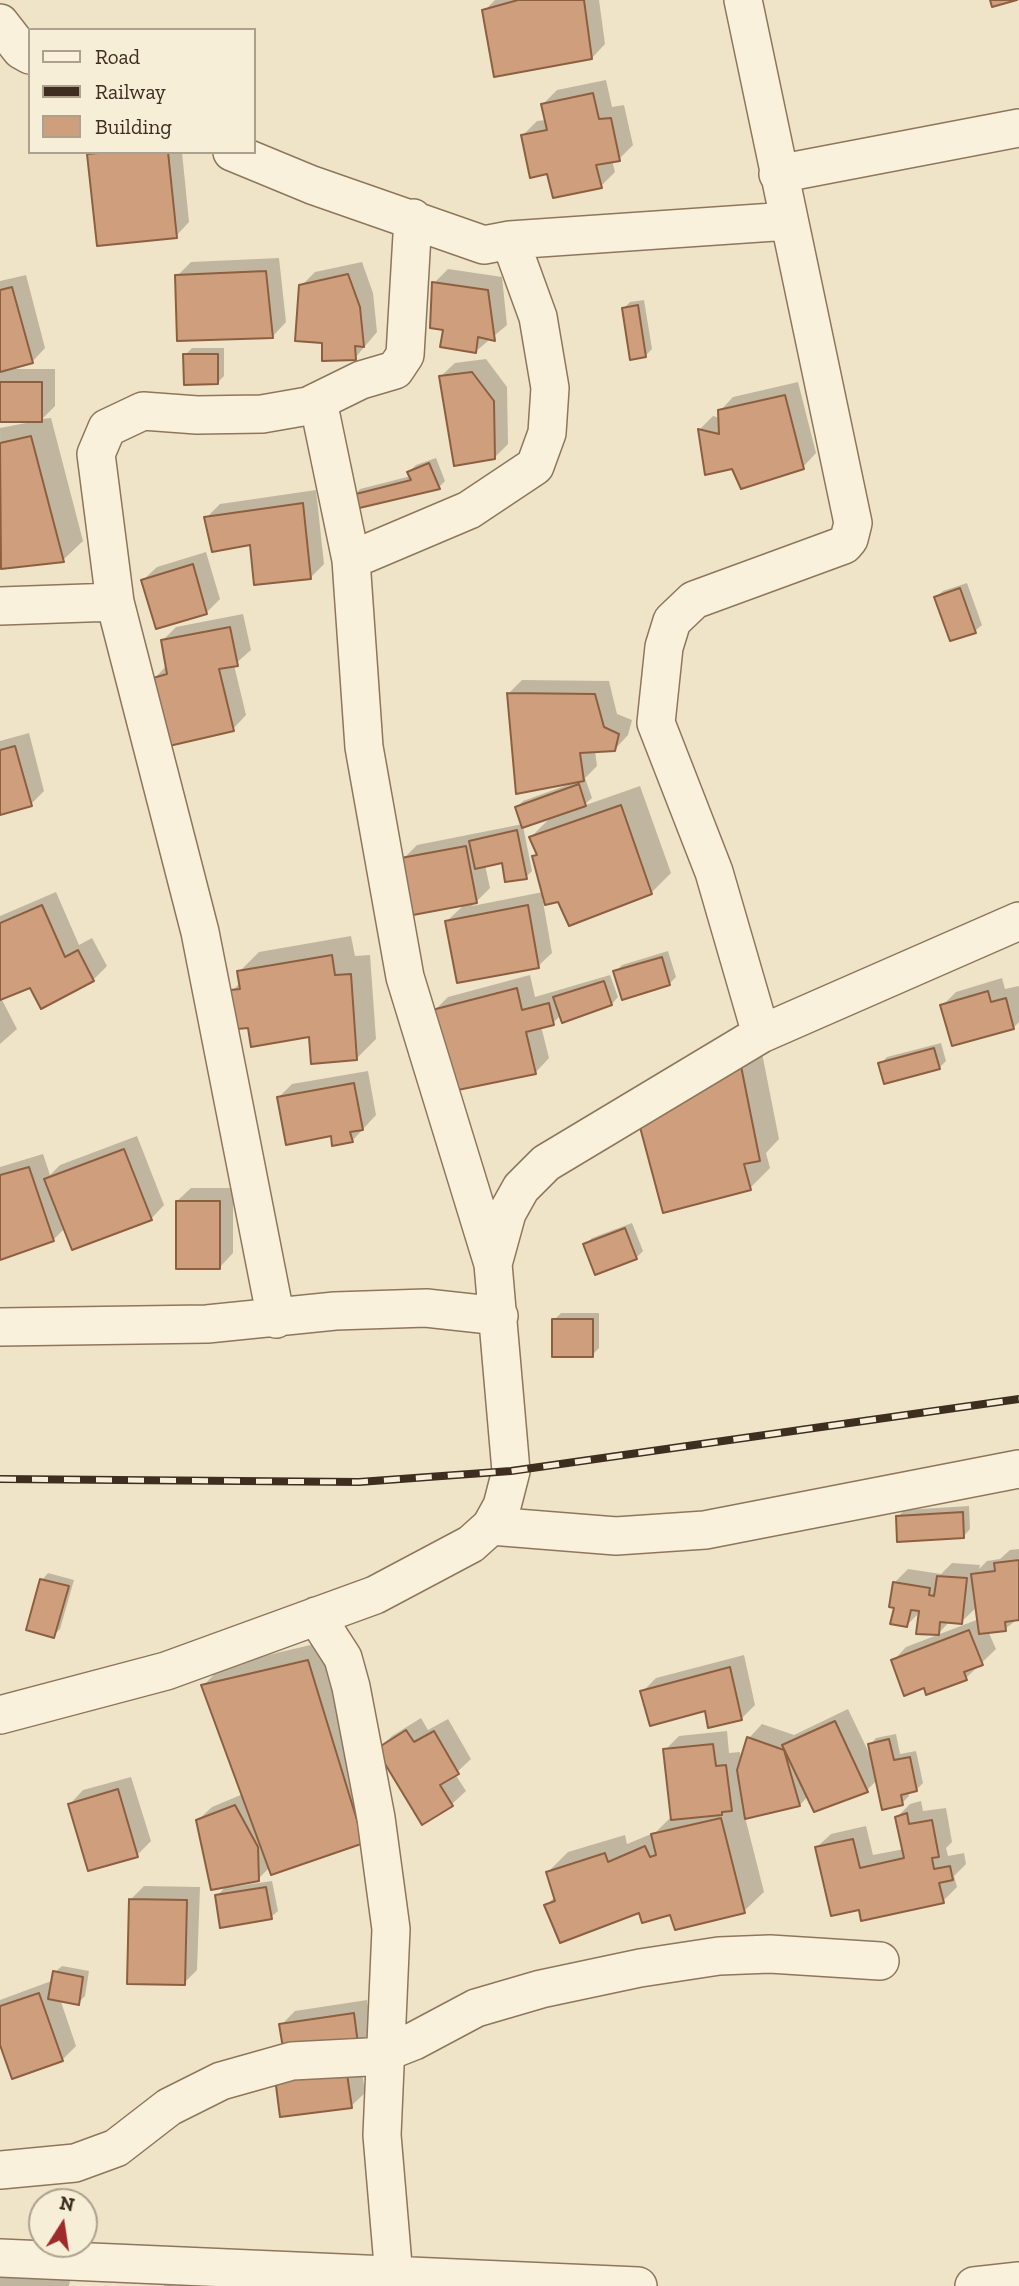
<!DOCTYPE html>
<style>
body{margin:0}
#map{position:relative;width:1019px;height:2286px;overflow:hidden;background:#f0e4c8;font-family:"Zilla Slab",serif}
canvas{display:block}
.legend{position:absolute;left:28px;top:28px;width:228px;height:126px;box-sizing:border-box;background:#f7eed8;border:2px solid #ada18e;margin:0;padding:9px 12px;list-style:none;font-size:21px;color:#3d2e20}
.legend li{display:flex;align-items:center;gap:14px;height:35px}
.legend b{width:35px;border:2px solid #ada18e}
.north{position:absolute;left:28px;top:2188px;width:70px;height:70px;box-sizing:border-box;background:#f7eed8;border:2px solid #ada18e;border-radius:50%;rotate:12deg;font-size:19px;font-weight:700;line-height:28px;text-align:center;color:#3d2e20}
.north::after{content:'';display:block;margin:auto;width:24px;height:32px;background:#9e2a2b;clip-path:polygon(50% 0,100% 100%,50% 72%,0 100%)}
</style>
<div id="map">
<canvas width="1019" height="2286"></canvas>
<ul class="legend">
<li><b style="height:9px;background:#faf1dc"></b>Road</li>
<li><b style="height:9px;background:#3d2e20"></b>Railway</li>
<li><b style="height:19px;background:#cf9f7d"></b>Building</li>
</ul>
<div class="north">N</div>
</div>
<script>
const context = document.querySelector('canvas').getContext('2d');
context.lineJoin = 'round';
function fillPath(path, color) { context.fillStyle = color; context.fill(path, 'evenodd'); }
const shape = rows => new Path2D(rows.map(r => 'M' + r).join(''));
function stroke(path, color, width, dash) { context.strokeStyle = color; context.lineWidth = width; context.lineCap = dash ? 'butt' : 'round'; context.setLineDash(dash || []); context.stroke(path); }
const shadow = shape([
 [495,0,599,0,605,44,592,58,484,11],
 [606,80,612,107,624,105,633,145,619,159,612,160,615,172,601,186,549,172,523,135,537,121,546,120,543,104,557,90],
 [92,152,182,152,189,222,176,236,89,155],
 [279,258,286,322,273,336,177,276,191,262],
 [362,262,373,293,377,332,355,358,324,342,301,286,315,272],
 [448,269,502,277,507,325,475,352,445,329,434,283],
 [26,275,45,348,32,362,9,369,55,369,55,406,42,419,51,418,83,541,63,560,1,567,0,428,31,422,0,420,0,281],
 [644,300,652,349,645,356,624,308,630,302],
 [192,348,224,348,224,376,217,383,185,355],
 [486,359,507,387,508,444,494,458,441,376,455,363],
 [798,382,816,453,803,467,733,467,699,430,713,416,720,418,720,411,733,397],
 [436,458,445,481,439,487,354,495,360,489,411,476,409,472,416,465],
 [316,490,324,564,310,578,206,518,220,504],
 [206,552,220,599,206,613,143,580,157,567],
 [967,583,982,625,975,631,936,597,943,591],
 [243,614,251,650,234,665,246,715,233,729,155,678,167,665,163,640,176,627],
 [522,680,609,681,617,714,632,720,628,735,615,749,595,751,597,766,585,778,592,798,583,806,640,786,671,873,651,893,558,900,542,896,552,953,538,966,447,921,465,904,403,859,417,845,523,824,517,807,523,801,570,784,509,693],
 [553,815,531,837,538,853,534,857,543,892,472,906,490,888,485,865,503,861,526,877,532,871,523,826],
 [29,733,44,791,31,804,0,813,0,741],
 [56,892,79,945,92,938,107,966,93,980,30,986,1,998,17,1029,0,1044,0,916],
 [351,936,355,956,370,955,376,1039,356,1059,311,1035,250,1026,232,991,241,982,239,972,259,952],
 [668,951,676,977,669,984,615,972,622,965],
 [530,975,535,997,610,975,618,997,612,1004,561,1015,553,1023,541,1026,549,1058,536,1072,450,1090,434,1011,448,997],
 [1002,978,1005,989,1019,986,1019,1022,1013,1028,942,1006,956,992],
 [941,1043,946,1061,939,1068,880,1064,887,1057],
 [761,1048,779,1139,766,1153,770,1168,750,1188,639,1116],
 [368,1071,376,1115,352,1141,332,1134,278,1098,292,1084],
 [137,1136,164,1205,151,1219,65,1228,53,1240,0,1259,0,1167,43,1154,50,1175,60,1165],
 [191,1188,233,1188,233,1253,220,1267,177,1201],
 [632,1223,643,1251,636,1258,585,1244,592,1238],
 [561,1313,599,1313,599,1348,592,1355,554,1320],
 [969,1506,970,1529,964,1536,898,1517,904,1510],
 [1019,1549,1019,1618,1005,1629,988,1631,996,1649,966,1678,925,1686,893,1661,906,1647,979,1619,977,1607,961,1622,950,1621,938,1634,920,1612,907,1625,896,1606,894,1583,908,1569,941,1574,952,1563,980,1565,979,1569,987,1561,1000,1559,1010,1550],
 [48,1573,74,1580,60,1629,53,1636,42,1580],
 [327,1641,383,1822,270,1867,258,1879,232,1884,232,1887,272,1881,278,1911,271,1917,217,1896,227,1885,198,1820,212,1807,243,1794,203,1686,222,1666],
 [744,1655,755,1705,741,1719,642,1692,656,1678],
 [848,1709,870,1755,870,1745,876,1738,896,1734,900,1754,916,1751,923,1783,916,1790,908,1791,909,1796,902,1803,877,1780,867,1790,808,1796,800,1805,745,1817,764,1892,744,1911,672,1913,546,1905,556,1896,548,1872,568,1852,625,1835,627,1844,656,1832,673,1815,665,1750,679,1736,727,1731,729,1753,740,1752,741,1763,749,1738,762,1724,794,1735],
 [421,1718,428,1730,448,1719,471,1759,455,1774,466,1791,452,1804,423,1822,378,1749,392,1736],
 [131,1777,151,1841,137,1855,70,1804,83,1790],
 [921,1801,923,1811,946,1808,952,1842,946,1848,948,1856,964,1853,966,1864,954,1876,957,1887,943,1901,860,1908,817,1847,831,1834,866,1826,873,1855,904,1849,897,1817,910,1804],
 [144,1886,200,1887,197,1970,184,1983,131,1899],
 [62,1966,89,1971,85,1996,78,2003,60,1999,76,2046,62,2060,0,2039,0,2000,54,1980,55,1972],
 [367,2000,372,2036,359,2049,365,2093,351,2106,290,2056,281,2025,295,2011],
 [198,2266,195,2286,164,2286,166,2268],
 [0,2273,70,2280,69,2286,0,2286]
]);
const building = shape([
 [518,0,584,0,592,59,494,77,482,10,518,0],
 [990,0,1017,0,992,7,990,0],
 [593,93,599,119,611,118,620,161,596,165,602,188,553,198,547,174,530,178,521,135,547,130,541,104,593,93],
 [109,152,168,152,177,238,97,246,87,154,109,152],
 [266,271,273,338,177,341,175,275,266,271],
 [348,274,360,307,364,347,355,346,356,360,322,361,322,343,295,341,299,285,348,274],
 [432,282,488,290,495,341,478,337,476,353,440,347,443,330,430,328,432,282],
 [12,287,33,363,0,372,0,290,12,287],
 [638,305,646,357,630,360,622,308,638,305],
 [183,354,218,354,218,384,184,385,183,354],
 [472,372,494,401,495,459,454,466,439,376,472,372],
 [0,382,42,382,42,422,0,422,0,382],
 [785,395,804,469,741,489,732,469,705,475,698,429,719,434,718,410,785,395],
 [31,436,64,562,1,569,0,443,31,436],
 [429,463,440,489,355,509,352,495,411,480,407,472,429,463],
 [303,503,311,579,254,585,250,545,212,552,204,517,303,503],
 [193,564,207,614,156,629,141,580,193,564],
 [960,588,976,633,950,641,934,597,960,588],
 [230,627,238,666,219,669,234,731,169,746,153,678,167,674,161,640,230,627],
 [507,693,595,694,604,727,619,734,615,751,580,753,584,781,516,794,507,693],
 [15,746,32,806,0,815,0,750,15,746],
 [579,784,586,806,522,828,515,807,579,784],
 [621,805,652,894,569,926,558,902,545,905,532,856,537,855,529,837,621,805],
 [517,830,527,879,505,882,502,863,475,869,469,841,517,830],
 [466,846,477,903,413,915,401,858,466,846],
 [42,905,65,957,78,950,94,981,41,1009,30,988,0,1000,0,923,42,905],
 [528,905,539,968,457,983,445,921,528,905],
 [332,955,335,975,351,974,357,1060,311,1064,309,1037,251,1047,248,1028,237,1029,230,990,240,989,237,971,332,955],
 [662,957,670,985,622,1000,613,971,662,957],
 [604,981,612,1005,562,1023,553,997,604,981],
 [517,988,522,1010,549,1003,554,1025,526,1032,536,1074,448,1092,432,1010,517,988],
 [988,991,991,1002,1006,998,1014,1029,952,1046,940,1005,988,991],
 [934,1048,940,1069,884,1084,878,1063,934,1048],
 [741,1066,760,1161,744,1164,751,1190,663,1213,637,1116,741,1066],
 [354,1083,363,1130,350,1132,353,1142,332,1146,331,1136,286,1145,277,1097,354,1083],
 [124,1149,152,1220,72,1250,44,1179,124,1149],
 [29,1167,54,1241,0,1260,0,1175,29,1167],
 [176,1201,220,1201,220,1269,176,1269,176,1201],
 [625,1228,637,1259,595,1275,583,1244,625,1228],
 [552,1319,593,1319,593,1357,552,1357,552,1319],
 [963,1512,964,1538,897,1542,896,1516,963,1512],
 [1019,1560,1019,1620,1005,1622,1006,1631,979,1634,971,1574,995,1571,994,1563,1019,1560],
 [937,1576,967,1578,962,1624,940,1622,939,1635,916,1634,919,1611,911,1610,907,1627,890,1624,894,1608,889,1607,893,1582,930,1588,929,1595,934,1596,937,1576],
 [40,1579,69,1586,54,1638,26,1630,40,1579],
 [969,1630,983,1665,964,1672,967,1680,926,1695,924,1688,904,1696,891,1660,969,1630],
 [308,1660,364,1843,271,1875,201,1685,308,1660],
 [730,1667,742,1720,708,1728,705,1711,650,1726,640,1691,730,1667],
 [835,1721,868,1792,814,1812,782,1745,835,1721],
 [406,1730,414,1742,434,1731,459,1774,440,1785,453,1806,422,1825,376,1749,406,1730],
 [747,1737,784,1750,800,1806,745,1819,737,1770,747,1737],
 [889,1739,894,1760,910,1757,917,1791,901,1795,903,1805,882,1810,868,1744,889,1739],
 [713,1744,716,1766,726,1765,732,1811,722,1812,722,1815,671,1820,663,1749,713,1744],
 [118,1789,138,1857,88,1871,68,1804,118,1789],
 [235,1805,258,1847,259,1881,211,1890,196,1820,235,1805],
 [907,1813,909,1824,932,1820,939,1857,932,1858,934,1869,950,1866,953,1880,939,1883,944,1903,861,1921,859,1910,831,1916,815,1847,853,1839,860,1868,904,1858,895,1817,907,1813],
 [721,1818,745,1913,675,1930,670,1915,642,1923,639,1913,560,1943,544,1905,555,1901,546,1872,605,1853,608,1862,645,1846,650,1857,656,1855,651,1834,721,1818],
 [266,1887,272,1919,220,1928,215,1895,266,1887],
 [129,1899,187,1900,185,1985,127,1984,129,1899],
 [53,1971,83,1977,79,2005,48,1999,53,1971],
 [39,1993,63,2061,12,2079,0,2045,0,2006,39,1993],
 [354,2013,359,2052,284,2054,279,2024,354,2013],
 [345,2060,352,2108,280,2117,274,2070,345,2060]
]);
const minor = shape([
 [743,0,853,523,849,539,844,545,694,600,672,621,664,647,656,723,714,872,761,1034],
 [0,23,21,50,30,55],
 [232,152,312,185,484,245,510,240,789,221],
 [778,174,1019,128],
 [318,401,351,560,364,747,405,977,493,1264],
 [351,560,469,510,535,466,547,433,550,388,538,317,510,240],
 [0,606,115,602],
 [276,1319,200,932,115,602,96,454,107,428,143,411,197,415,262,414,308,406,361,380,395,370,405,355,413,218],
 [0,1327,207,1324,335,1311,426,1308,499,1316],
 [491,1526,616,1536,705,1530,1019,1469],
 [316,1616,343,1658,351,1687,376,1818,391,1929,382,2135,394,2277],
 [0,1715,166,1671,375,1595,471,1544,491,1526,502,1506,511,1471,493,1264,507,1213,521,1188,546,1163,761,1034,1019,921],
 [386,2052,414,2041,476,2008,541,1989,640,1968,719,1956,770,1954,880,1961],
 [0,2170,75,2163,116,2148,169,2107,221,2081,292,2061,387,2056],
 [0,2258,638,2286],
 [974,2286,1019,2281]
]);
const rail = shape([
 [0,1479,359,1482,511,1471,1019,1399]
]);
fillPath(shadow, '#0003');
fillPath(building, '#cf9f7d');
stroke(building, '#8d5f41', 2);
stroke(minor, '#8d765c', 40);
stroke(minor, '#faf1dc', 37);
stroke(rail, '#3d2e20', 8);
stroke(rail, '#f7eed8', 5, [16]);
</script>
